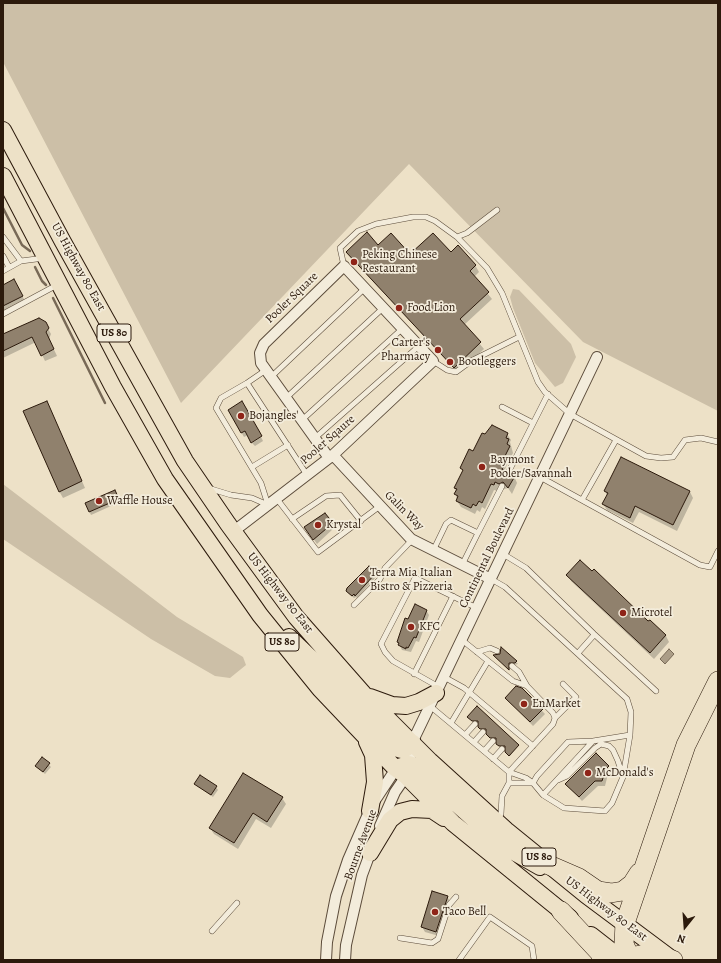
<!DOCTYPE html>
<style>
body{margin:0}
#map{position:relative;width:721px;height:963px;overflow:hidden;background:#ede1c7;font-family:Alegreya,serif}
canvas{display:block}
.frame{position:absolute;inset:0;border:4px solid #2c1a0c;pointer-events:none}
.north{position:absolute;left:665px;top:907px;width:40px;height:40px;-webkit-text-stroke:3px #f3ecdb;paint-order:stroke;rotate:197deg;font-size:11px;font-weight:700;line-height:16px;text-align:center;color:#2c1a0c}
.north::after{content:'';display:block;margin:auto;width:14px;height:18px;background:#2c1a0c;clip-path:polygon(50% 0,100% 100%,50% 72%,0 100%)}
</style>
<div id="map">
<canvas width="721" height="963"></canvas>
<div class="frame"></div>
<div class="north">N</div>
</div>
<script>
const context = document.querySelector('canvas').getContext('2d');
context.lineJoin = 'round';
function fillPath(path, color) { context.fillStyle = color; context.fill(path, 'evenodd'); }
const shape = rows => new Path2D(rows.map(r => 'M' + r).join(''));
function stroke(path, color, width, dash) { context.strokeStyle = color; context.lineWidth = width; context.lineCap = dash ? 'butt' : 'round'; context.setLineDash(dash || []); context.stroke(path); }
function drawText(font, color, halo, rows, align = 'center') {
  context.font = font + ' Alegreya,serif'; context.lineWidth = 3.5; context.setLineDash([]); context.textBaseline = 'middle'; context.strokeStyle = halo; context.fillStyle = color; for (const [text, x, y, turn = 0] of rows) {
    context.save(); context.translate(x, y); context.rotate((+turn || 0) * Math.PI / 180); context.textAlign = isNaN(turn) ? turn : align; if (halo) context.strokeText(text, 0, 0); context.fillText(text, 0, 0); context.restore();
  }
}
const green = shape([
 [3,3,718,3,718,411,583,342,409,164,181,403,3,62],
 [513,289,519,290,571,344,576,357,563,383,555,387,535,363,513,308,510,297],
 [3,484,177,617,243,657,246,665,230,678,215,676,151,639,3,539]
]);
const water = shape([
 [669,649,674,654,665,664,660,659,669,649]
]);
const shadow = shape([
 [378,246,410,255,451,253,475,265,479,272,474,277,492,299,464,325,484,349,459,373,351,258,347,252],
 [14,281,25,301,3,312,3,286],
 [45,323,51,334,49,339,57,356,45,361,36,342,3,358,3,336],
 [242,402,248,435,244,437,229,411],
 [50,408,85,488,63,498,59,491],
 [507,434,511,440,510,442,513,453,505,469,506,475,507,477,514,476,517,483,512,494,508,488,498,491,494,490,485,509,482,507,480,512,477,510,475,514,461,507,457,501,455,488,463,472,461,468,485,435],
 [261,437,263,441,255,446,252,443],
 [605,491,690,492,693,498,677,531,639,512,633,523,607,510,603,504,607,496],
 [116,494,120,502,91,515,86,504],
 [316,519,332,524,334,528,317,544,305,527],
 [375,573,377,576,357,598,356,597,354,598,349,594,347,591],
 [568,575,648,622,650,621,666,636,669,642,654,659,571,581],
 [426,610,429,615,419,642,416,641,411,652,402,650,398,642,408,621],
 [495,656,516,662,518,664,510,666,510,671],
 [521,689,545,714,533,726,506,698],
 [477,707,518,746,510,756,507,753,506,747,500,747,498,745,497,739,493,739,487,734,487,730,480,728,479,722,473,722,469,718],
 [596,754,611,771,608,774,605,786,598,786,582,801,566,784],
 [42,758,51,767,45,774,36,766],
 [195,784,216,787,218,790,213,797],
 [282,798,286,804,271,828,256,819,238,849,214,834,210,828],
 [447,897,450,901,439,936,425,932,422,927]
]);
const stream = shape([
 [3,208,22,245,30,251],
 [35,267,42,281,46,285],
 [53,298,105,403]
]);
const building = shape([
 [367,232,378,245,391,233,410,254,433,233,451,252,458,245,476,265,470,271,489,292,460,319,481,342,454,368,346,252,367,232],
 [14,279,23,296,3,306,3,285,14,279],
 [39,318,46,322,49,328,46,332,54,349,41,356,32,337,3,351,3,334,39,318],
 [47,401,82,481,59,492,23,411,47,401],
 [242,401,262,436,251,443,245,431,241,433,228,410,242,401],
 [492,425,508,433,506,438,509,439,507,444,510,446,501,464,504,466,502,469,505,471,506,476,510,477,512,474,515,476,508,488,503,482,499,484,495,482,494,485,491,484,482,503,479,501,476,506,473,504,471,508,456,501,458,496,454,494,457,489,454,488,463,470,460,468,469,449,473,451,482,433,485,434,492,425],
 [621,457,690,491,673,525,635,506,630,518,602,504,608,493,604,491,621,457],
 [115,490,119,499,89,512,85,503,115,490],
 [325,513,333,523,313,540,304,527,325,513],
 [580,560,592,571,594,569,648,621,650,620,666,635,650,653,566,575,580,560],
 [369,566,376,573,355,596,354,594,352,596,346,591,347,588,369,566],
 [415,604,427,610,416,638,414,637,408,648,406,647,406,649,398,645,399,643,397,642,405,618,408,619,415,604],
 [501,647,517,661,515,663,509,663,509,670,493,655,500,654,501,647],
 [516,686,522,688,543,709,530,722,505,698,516,686],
 [477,706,519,745,509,756,505,752,505,746,499,746,496,744,496,738,490,738,486,734,486,729,480,729,478,727,478,721,472,721,467,717,477,706],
 [596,753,609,766,606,769,602,781,595,781,579,797,565,784,596,753],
 [42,757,50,763,43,772,35,766,42,757],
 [243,773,283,797,267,822,253,813,234,843,209,828,243,773],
 [200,775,217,786,211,795,194,784,200,775],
 [432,891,448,896,436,932,421,927,432,891]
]);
const service = shape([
 [3,237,21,261,44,258],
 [457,237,467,233,497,210],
 [3,256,9,267],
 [344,266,340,248,358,231,376,224,413,217,426,217,435,221,457,237,487,268,502,293,538,382,545,392,570,414,646,456,661,458,673,457,685,440,701,438,718,442],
 [3,271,21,261],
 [3,314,57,285],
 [433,361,447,370,456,372,471,361,519,337],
 [271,377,365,288],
 [247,383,266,370],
 [286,398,383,308],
 [502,407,533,423],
 [302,420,403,328],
 [315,438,419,346],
 [252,467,288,445],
 [508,473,548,394],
 [540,477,700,565,710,567,718,551],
 [208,488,231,495,252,498,268,505],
 [277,499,318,552,380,506],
 [582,500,616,440],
 [268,505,261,483,216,408,221,398,247,383,307,475],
 [292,519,326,496,340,495,361,521],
 [478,533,502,486],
 [433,551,446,524,451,520,478,533,462,565],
 [503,554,526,568,594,634,656,691],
 [491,579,505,587,627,699,631,712,630,735,623,777,612,803,605,811,564,808,543,795,533,783,509,783],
 [354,605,380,579,385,568,412,540],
 [462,640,513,681,527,686,553,713,555,718,553,724,509,772,526,778,533,783,537,776,568,742,593,741],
 [477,652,490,648,497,651],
 [578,653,594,635],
 [512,666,519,672,527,686],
 [414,674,453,596],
 [444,677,464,688,533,746],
 [439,687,393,661,385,652,381,644,415,578,477,608],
 [430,706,509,772,509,783,502,796,501,814,498,819],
 [555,718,576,697,563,684],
 [451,723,488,661],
 [465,735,475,724],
 [474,742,483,732],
 [484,751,493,741],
 [493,759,502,749],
 [558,780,567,776,595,748,601,744,609,746,613,750,618,761,622,774],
 [543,795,593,741,630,735],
 [212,931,237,903],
 [400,938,432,943,438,939,449,905,456,897],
 [459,960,490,917,532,946,534,960]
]);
const minor = shape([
 [333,455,411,539,491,579],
 [234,531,333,455,433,361,344,266,264,344,260,353,261,363,329,458],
 [410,747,597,357],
 [380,826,395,792,406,776,413,743],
 [326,960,327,942,336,896,348,860,372,805,399,764],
 [345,960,346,945,362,875,372,848]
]);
const primary = shape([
 [3,130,63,242,185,461,228,524,296,617,369,700,430,761,506,830,586,895,673,960],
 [3,176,113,387,165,479,260,615,320,689,395,768,406,776,453,823,570,918],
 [289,637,317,664,395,748,401,750,405,749,413,743],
 [370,697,392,705,406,706,419,702,436,693],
 [367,742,373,755,375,782,370,811],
 [395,768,409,764,414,766,505,847,540,867],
 [370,853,390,820,400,812,412,809,432,810,444,818],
 [591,935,623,960]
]);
const motorway = shape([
 [549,865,579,878,598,891,611,893,623,891,632,884,639,873],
 [561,911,600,953,602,960],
 [625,960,640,955,649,955,673,960],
 [631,960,624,944,625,923,686,745,718,681]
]);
const markers = [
 [354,262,4,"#8f2418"],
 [399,308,4,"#8f2418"],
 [438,350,4,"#8f2418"],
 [450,362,4,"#8f2418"],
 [241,416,4,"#8f2418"],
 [482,467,4,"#8f2418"],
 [99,501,4,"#8f2418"],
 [318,525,4,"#8f2418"],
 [362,580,4,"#8f2418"],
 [623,613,4,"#8f2418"],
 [411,627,4,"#8f2418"],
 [524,704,4,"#8f2418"],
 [588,773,4,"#8f2418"],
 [435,912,4,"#8f2418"]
];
const shields = [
 [114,333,34],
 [282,642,34],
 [539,857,34]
];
const shieldNames = [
 ["US 80",114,333],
 ["US 80",282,642],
 ["US 80",539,857]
];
const poiNames = [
 ["Peking Chinese",362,255],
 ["Restaurant",362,269],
 ["Food Lion",407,308],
 ["Carter's",430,343,"right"],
 ["Pharmacy",430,357,"right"],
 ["Bootleggers",458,362],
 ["Bojangles'",249,416],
 ["Baymont",490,460],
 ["Pooler/Savannah",490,474],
 ["Waffle House",107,501],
 ["Krystal",326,525],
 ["Terra Mia Italian",370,573],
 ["Bistro & Pizzeria",370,587],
 ["Microtel",631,613],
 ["KFC",419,627],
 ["EnMarket",532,704],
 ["McDonald's",596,773],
 ["Taco Bell",443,912]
];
const streetNames = [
 ["US Highway 80 East",78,267,61],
 ["Pooler Square",292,298,-44],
 ["Pooler Sqaure",328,440,-41],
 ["Galin Way",404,511,45],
 ["Continental Boulevard",487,558,-64],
 ["US Highway 80 East",280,593,52],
 ["Bourne Avenue",361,845,-70],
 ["US Highway 80 East",606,909,37]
];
fillPath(green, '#ccbfa7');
fillPath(water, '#ab9d87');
stroke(water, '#786956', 1);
fillPath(shadow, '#0003');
stroke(stream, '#786956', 2.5);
fillPath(building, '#90816d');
stroke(building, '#2c1a0c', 1);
stroke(service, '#5c4c3b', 6);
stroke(minor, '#5c4c3b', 12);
stroke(primary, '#2c1a0c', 18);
stroke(motorway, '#2c1a0c', 20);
stroke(service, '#f3ecdb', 5);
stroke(minor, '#f3ecdb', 10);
stroke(primary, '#ede1c7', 16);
stroke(motorway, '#ede1c7', 19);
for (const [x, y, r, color] of markers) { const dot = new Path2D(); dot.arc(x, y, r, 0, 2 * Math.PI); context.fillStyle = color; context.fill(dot); stroke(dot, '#f3ecdb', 1.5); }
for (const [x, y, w] of shields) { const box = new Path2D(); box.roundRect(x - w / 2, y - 9, w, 18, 3); context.fillStyle = '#f3ecdb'; context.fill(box); stroke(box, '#2c1a0c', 1); }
drawText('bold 11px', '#2c1a0c', null, shieldNames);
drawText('12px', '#2c1a0c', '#f3ecdb', poiNames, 'left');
drawText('12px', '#2c1a0c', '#f3ecdb', streetNames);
</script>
